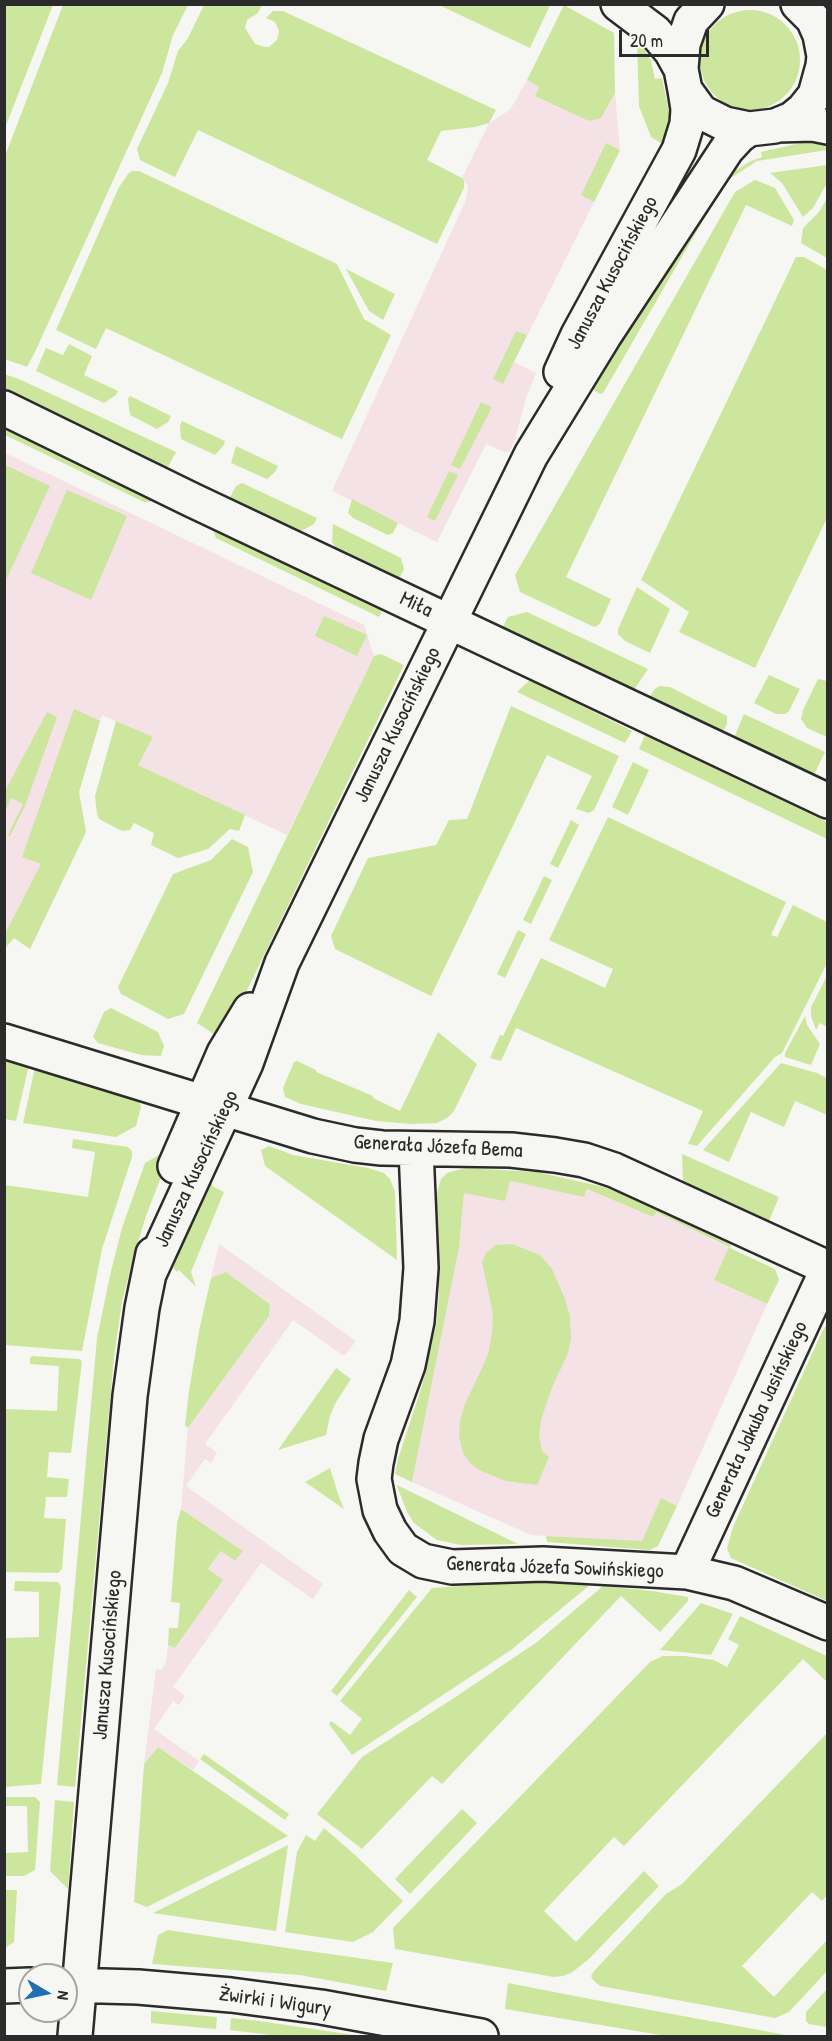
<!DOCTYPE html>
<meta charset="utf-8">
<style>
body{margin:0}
#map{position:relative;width:832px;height:2041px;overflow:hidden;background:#f6f6f2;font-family:"Patrick Hand",sans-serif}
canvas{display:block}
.frame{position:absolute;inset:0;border:6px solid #2b2b2b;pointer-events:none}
.north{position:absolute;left:18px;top:1963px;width:60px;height:60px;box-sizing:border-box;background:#f6f6f2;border:2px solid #a5a5a2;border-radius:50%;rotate:99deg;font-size:16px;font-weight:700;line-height:24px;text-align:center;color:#2b2b2b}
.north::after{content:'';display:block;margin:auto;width:21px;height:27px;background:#1f6fb2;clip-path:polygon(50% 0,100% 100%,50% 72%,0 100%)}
.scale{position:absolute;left:619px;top:30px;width:90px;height:27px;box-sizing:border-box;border:3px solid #2b2b2b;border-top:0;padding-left:8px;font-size:18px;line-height:21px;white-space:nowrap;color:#2b2b2b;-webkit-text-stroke:4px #f6f6f2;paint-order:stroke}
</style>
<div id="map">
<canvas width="832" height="2041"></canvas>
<div class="frame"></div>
<div class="north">N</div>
<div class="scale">20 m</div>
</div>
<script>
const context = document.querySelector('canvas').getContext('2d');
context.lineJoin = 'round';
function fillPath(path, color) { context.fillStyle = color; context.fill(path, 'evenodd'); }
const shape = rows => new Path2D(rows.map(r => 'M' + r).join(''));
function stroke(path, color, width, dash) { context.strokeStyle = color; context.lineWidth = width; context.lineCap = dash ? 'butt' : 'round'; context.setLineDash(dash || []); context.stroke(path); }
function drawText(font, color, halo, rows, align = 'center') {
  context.font = font + ' "Patrick Hand",sans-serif'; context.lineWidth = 5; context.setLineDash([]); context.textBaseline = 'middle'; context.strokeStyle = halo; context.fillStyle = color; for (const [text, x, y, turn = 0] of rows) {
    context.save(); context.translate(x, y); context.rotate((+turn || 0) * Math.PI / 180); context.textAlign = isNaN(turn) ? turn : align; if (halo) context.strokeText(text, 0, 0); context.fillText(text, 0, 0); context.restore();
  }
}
const built = shape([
 [527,80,539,87,536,95,601,118,615,93,620,150,514,362,536,373,526,398,514,443,509,452,505,452,486,444,437,542,332,491,466,200,468,187,462,178,489,123,510,110],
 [5,453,364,625,374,656,287,835,138,765,152,737,102,715,79,792,86,832,30,949,14,938,5,949],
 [509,1181,584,1196,587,1189,653,1217,655,1211,729,1248,714,1280,767,1304,677,1506,661,1499,642,1542,531,1535,412,1482,459,1248,464,1193],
 [219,1244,356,1341,344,1356,293,1320,205,1444,217,1453,211,1463,205,1459,186,1486,323,1584,313,1599,261,1563,173,1687,185,1696,179,1705,173,1701,154,1729,199,1761,193,1770,158,1747,144,1764,156,1669,162,1670,166,1662,168,1645,175,1648,222,1580,208,1570,221,1551,235,1561,243,1551,181,1509,188,1428,269,1316,270,1303,226,1272,211,1278]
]);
const green = shape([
 [5,4,53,5,5,128,4,5],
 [63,5,188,5,173,35,162,73,35,352,27,367,5,359,5,156],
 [204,5,262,5,258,13,247,20,245,28,255,44,265,47,269,47,277,40,279,31,275,22,266,18,273,11,283,11,496,110,489,123,475,127,441,131,427,160,462,178,464,181,464,188,437,244,198,130,175,177,140,160,137,149,168,83,178,51,188,38],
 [439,5,550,4,550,5,530,48],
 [564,5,614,33,615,93,601,118,589,121,535,96,539,87,527,80],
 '700 60a50 50 0 1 1 100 0a50 50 0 1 1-100 0Z',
 [639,33,643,37,642,45,651,61,655,79,662,78,666,97,670,118,664,145,651,137,639,106,637,43],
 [809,141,827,142,827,150,757,161,725,182,718,181,751,161,762,157,761,152],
 [606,143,620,150,594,202,581,195],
 [827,165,827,183,813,208,803,217,782,183,770,173],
 [132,171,139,171,337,264,364,319,391,335,342,439,106,328,96,349,56,330,119,187,128,174],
 [755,180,775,188,794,220,792,226,746,205,566,577,611,599,601,622,596,627,592,626,520,592,515,575,735,192],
 [827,198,827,258,801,243,803,228,819,212],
 [706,201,712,205,603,393,600,394,588,387],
 [796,257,804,257,827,270,827,518,755,668,679,632,689,612,641,580],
 [346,269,395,294,383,320,369,311],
 [516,331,527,335,503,384,493,379],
 [69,344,92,356,84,375,118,391,116,395,104,403,36,371,46,348,63,355],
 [4,374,19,379,176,452,167,469,5,392],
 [130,396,171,416,168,422,157,429,130,415,128,399],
 [481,402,492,407,460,469,451,465],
 [182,421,225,441,224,445,215,455,181,439,180,425],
 [4,424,155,496,150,502,144,502,5,435],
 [236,446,278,466,275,472,267,479,231,463],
 [5,465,50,486,5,582],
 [449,471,458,475,435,521,427,517],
 [242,483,317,518,314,524,301,531,288,528,229,499,236,486],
 [67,490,127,516,91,600,31,573],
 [352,499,398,523,393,533,388,535,353,518,348,513],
 [333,524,401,558,404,569,398,581,338,551,332,542],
 [216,526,384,605,380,615,379,617,216,538,214,533],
 [637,587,670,609,650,653,625,641,618,634,618,629],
 [527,612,648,669,634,690,541,646,538,650,500,632,508,617],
 [324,616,367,635,357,656,315,636],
 [381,654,404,665,223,1040,197,1023,374,656],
 [769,675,800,689,789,711,785,714,776,714,754,703],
 [818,679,827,681,827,737,807,728,801,719,803,710],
 [530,680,632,731,625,743,517,692],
 [659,686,670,687,727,716,727,724,722,733,649,698,654,690],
 [511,706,619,756,594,810,589,813,576,809,592,776,547,755,431,996,335,949,331,936,368,858,436,845,449,820,467,819],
 [74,709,100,721,79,792,86,832,30,949,14,938,7,946,5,942,5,934,41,864,22,857],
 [47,712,57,717,25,806,10,836,8,835,23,804,11,798,5,811,5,791],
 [744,714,825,752,813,777,733,740],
 [116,721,153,737,138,765,245,815,239,831,230,829,208,849,178,858,151,845,154,833,134,823,130,830,122,831,99,819,97,814,95,796],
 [645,735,827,822,827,839,639,749],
 [633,762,649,770,628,815,612,807],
 [608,817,786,902,771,935,777,937,793,905,827,922,827,963,782,1053,775,1057,697,1146,688,1144,703,1111,516,1028,501,1061,490,1058,500,1035,503,1036,541,958,605,988,613,969,549,940],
 [571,820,579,825,558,868,550,864],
 [232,839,248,847,253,872,184,1014,168,1019,121,994,118,987,173,874,211,860],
 [544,876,552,880,531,924,523,920],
 [518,930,526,934,505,978,497,974],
 [827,976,827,1027,820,1023,816,1030,811,1016,811,1007],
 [111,1008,158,1032,164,1046,161,1056,141,1055,98,1043,93,1037,104,1012],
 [805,1016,807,1025,820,1044,811,1065,785,1057,785,1053],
 [438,1032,477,1064,454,1111,447,1118,437,1123,411,1124,376,1121,301,1104,285,1097,283,1088,294,1062,297,1061,316,1070,316,1072,373,1096,373,1098,400,1111],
 [4,1058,29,1065,16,1121,5,1119],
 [781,1063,817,1073,827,1078,827,1115,795,1101,784,1127,751,1112,729,1162,703,1150],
 [35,1067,139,1102,141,1107,136,1126,116,1137,23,1123],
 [73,1139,128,1147,132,1151,132,1157,102,1249,82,1351,5,1345,5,1185,88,1197,95,1152,72,1148],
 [269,1146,293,1155,368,1168,384,1173,390,1179,395,1192,397,1260,265,1166,261,1150],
 [682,1154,779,1197,767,1226,683,1185],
 [159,1155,168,1159,146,1216,132,1262,122,1302,114,1357,75,1787,57,1785,97,1338,111,1271,122,1228,145,1163],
 [465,1168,537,1172,604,1187,638,1200,731,1245,730,1248,775,1269,779,1280,767,1304,714,1280,729,1247,656,1212,653,1217,587,1189,584,1197,510,1181,505,1201,464,1193,459,1248,412,1482,395,1474,398,1459,422,1386,437,1320,439,1292,436,1196,441,1179,447,1173],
 [204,1175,214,1187,224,1192,191,1272,196,1287,179,1270,177,1272,173,1268,181,1236],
 [512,1244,540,1255,552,1269,565,1299,570,1317,571,1338,568,1353,551,1390,541,1420,539,1436,542,1451,549,1457,537,1485,506,1481,481,1471,471,1464,463,1453,459,1436,460,1420,465,1404,482,1368,489,1351,492,1332,493,1314,482,1262,486,1253,496,1245],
 [226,1272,270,1304,269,1316,188,1428,185,1426,189,1391,199,1331,211,1278],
 [827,1324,827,1601,731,1558,727,1548,733,1527,822,1332],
 [32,1356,79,1359,82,1361,71,1453,49,1452,47,1477,69,1479,67,1497,46,1497,44,1518,66,1519,62,1569,58,1573,5,1572,5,1409,57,1411,59,1366,30,1364,30,1358],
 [336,1368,351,1379,336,1402,330,1416,326,1435,278,1450],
 [330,1468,339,1497,344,1509,305,1482],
 [397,1486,397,1485,518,1544,461,1545,437,1540,414,1523,407,1512],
 [661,1498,677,1506,658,1546,650,1550,547,1542,546,1536,642,1541],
 [181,1509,243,1551,235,1561,221,1551,208,1569,223,1580,175,1648,168,1645,169,1628,178,1628,180,1603,171,1602,177,1523],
 [15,1581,58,1582,61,1587,41,1784,5,1787,5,1638,39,1637,39,1592,14,1591],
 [524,1582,591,1584,511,1650,352,1755,329,1724,331,1721,350,1735,362,1719,340,1701,432,1588],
 [603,1586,652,1591,688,1597,688,1601,660,1632,621,1596,442,1784,432,1776,362,1849,317,1814,362,1757,454,1698,537,1642],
 [409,1590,417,1597,337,1696,331,1691],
 [701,1603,733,1614,711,1655,660,1650],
 [740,1616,827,1656,827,1682,803,1659,624,1846,614,1837,544,1911,576,1942,644,1871,659,1886,589,1959,571,1973,563,1976,554,1977,395,1949,393,1928,650,1662,663,1656,685,1656,714,1660,727,1667,739,1645,728,1639],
 [827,1733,827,1895,822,1901,812,1892,742,1966,774,1997,827,1940,827,1971,789,2012,775,2018,600,1986,593,1980,591,1976,594,1971,666,1894,682,1884],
 [158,1747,288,1836,147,1907,134,1902,144,1764],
 [204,1754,289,1814,285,1820,200,1759],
 [5,1797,35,1797,40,1802,35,1870,24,1876,5,1876,5,1853,28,1852,27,1806,5,1806],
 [55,1800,74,1802,68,1889,50,1871],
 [462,1809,477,1823,410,1894,395,1879],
 [324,1828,355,1855,403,1901,373,1932,353,1942,285,1932,297,1852,306,1835,315,1841],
 [288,1845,276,1931,153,1913],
 [5,1890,17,1890,14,1942,5,1948],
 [168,1930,287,1948,393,1963,386,1991,300,1975,152,1964,158,1935],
 [508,1983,590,1999,792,2036,666,2036,505,2009],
 [827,1989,827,2027,809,2024,806,2021,806,2012],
 [151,2011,217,2017,216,2029,151,2023],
 [231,2018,259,2021,361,2036,280,2036,230,2030]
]);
const minor = shape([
 [618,4,655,32,671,51,681,69],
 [707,4,691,21,683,44,681,69,685,90,701,112,725,124,749,129,775,126,792,119,803,110,815,95,823,66,824,56,820,35,813,19,798,4],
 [777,125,813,124,828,127],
 [561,372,578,335,679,150,687,124,688,109,685,90],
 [4,408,192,500,828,801],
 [4,1041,313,1136,355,1145,382,1148,511,1150,555,1155,584,1160,614,1170,828,1268,687,1572],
 [416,1149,421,1268,417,1321,408,1365,381,1439,376,1463,374,1479,380,1510,390,1531,403,1549,423,1561,452,1567,543,1564,687,1572,734,1583,828,1623],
 [175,1166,224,1053,250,1010],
 [149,1274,246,1063,282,963,531,455,604,336,727,149,739,136,749,129],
 [66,1985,138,1987,231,1995,321,2007,481,2036],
 [4,1986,30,1985],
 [75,2036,130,1396,142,1308,153,1254]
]);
const streetNames = [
 ["Janusza Kusocińskiego",613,273,-62],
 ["Miła",416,605,25],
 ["Janusza Kusocińskiego",398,725,-64],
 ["Generała Józefa Bema",438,1147,3],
 ["Janusza Kusocińskiego",197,1169,-65],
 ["Generała Jakuba Jasińskiego",757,1420,-65],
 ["Generała Józefa Sowińskiego",555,1568,2],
 ["Janusza Kusocińskiego",108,1655,-85],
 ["Żwirki i Wigury",275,2002,8]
];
fillPath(built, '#f4e2e6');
fillPath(green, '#cce79d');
stroke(minor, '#2b2b2b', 38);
stroke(minor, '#f6f6f2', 33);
drawText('21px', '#2b2b2b', '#f6f6f2', streetNames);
</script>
